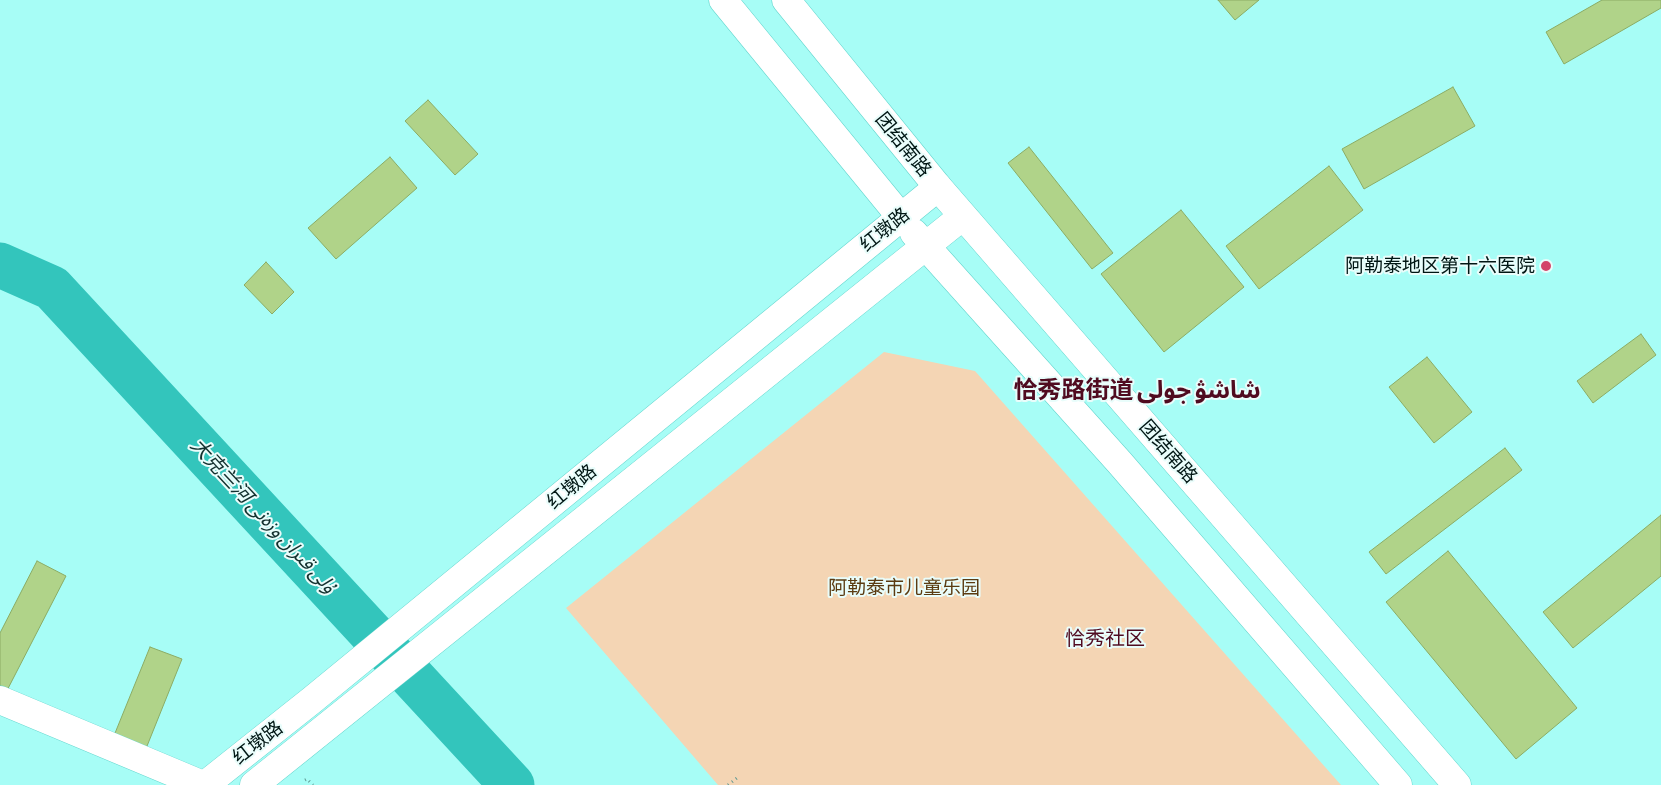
<!DOCTYPE html>
<meta charset="utf-8">
<style>
body{margin:0}
canvas{display:block;background:#a7fdf6}
</style>
<canvas width="1661" height="785"></canvas>
<script>
const context = document.querySelector('canvas').getContext('2d');
context.lineJoin = 'round';
function fillPath(path, color) { context.fillStyle = color; context.fill(path, 'evenodd'); }
const shape = rows => new Path2D(rows.map(r => 'M' + r).join(''));
function stroke(path, color, width, dash) { context.strokeStyle = color; context.lineWidth = width; context.lineCap = dash ? 'butt' : 'round'; context.setLineDash(dash || []); context.stroke(path); }
function drawText(font, color, halo, rows, align = 'center') {
  context.font = font + ' "Alegreya Sans","Noto Sans Arabic","Noto Sans SC",sans-serif'; context.lineWidth = 4; context.setLineDash([]); context.textBaseline = 'middle'; context.strokeStyle = halo; context.fillStyle = color; for (const [text, x, y, turn = 0] of rows) {
    context.save(); context.translate(x, y); context.rotate((+turn || 0) * Math.PI / 180); context.textAlign = isNaN(turn) ? turn : align; if (halo) context.strokeText(text, 0, 0); context.fillText(text, 0, 0); context.restore();
  }
}
const green = shape([
 [884,352,975,371,1341,785,718,785,566,608]
]);
const river = shape([
 [0,265,52,288,512,785]
]);
const building = shape([
 [1218,0,1259,0,1235,20,1218,0],
 [1602,0,1661,0,1661,8,1564,64,1546,32,1602,0],
 [1453,87,1475,126,1364,189,1342,149,1453,87],
 [428,100,478,154,455,175,405,121,428,100],
 [1029,147,1113,253,1092,269,1008,163,1029,147],
 [390,157,417,188,336,259,308,228,390,157],
 [1329,166,1363,210,1259,289,1226,246,1329,166],
 [1181,210,1244,287,1164,352,1101,274,1181,210],
 [266,262,294,292,272,314,244,285,266,262],
 [1641,334,1656,355,1593,403,1577,381,1641,334],
 [1427,357,1472,412,1434,443,1389,387,1427,357],
 [1505,448,1522,470,1386,574,1369,552,1505,448],
 [1661,515,1661,576,1573,648,1543,612,1661,515],
 [1448,551,1577,708,1516,759,1386,602,1448,551],
 [37,561,66,576,0,704,0,633,37,561],
 [150,647,182,659,143,756,111,743,150,647]
]);
const path = shape([
 [305,780,307,779,313,785],
 [728,785,737,778]
]);
const minor = shape([
 [0,700,203,785]
]);
const major = shape([
 [723,0,900,216],
 [786,0,938,187]
]);
const highway = shape([
 [914,233,1120,463,1398,785],
 [205,785,312,700,938,187,1457,785],
 [254,785,963,216]
]);
const markers = [
 [1546,266,6,"#d34469"]
];
const streetNames = [
 ["团结南路",903,145,51],
 ["红墩路",885,230,-39],
 ["团结南路",1168,452,49],
 ["红墩路",572,487,-40],
 ["红墩路",258,743,-38]
];
const poiNames = [
 ["阿勒泰地区第十六医院",1535,266]
];
const parkNames = [
 ["阿勒泰市儿童乐园",904,588]
];
const waterNames = [
 ["大克兰河 ۇلى قىران وزەنى",263,516,47]
];
const neighbourhoodNames = [
 ["恰秀社区",1105,639]
];
const districtNames = [
 ["恰秀路街道 شاشۋ جولى",1137,391]
];
fillPath(green, '#f4d5b4');
stroke(river, '#33c5bc', 45);
fillPath(building, '#b0d389');
stroke(building, '#8bac64', 1);
stroke(minor, '#61d5cd', 29);
stroke(major, '#61d5cd', 29);
stroke(highway, '#61d5cd', 29);
stroke(path, '#5d9792', 3, [1, 4]);
stroke(minor, '#fff', 28);
stroke(major, '#fff', 28);
stroke(highway, '#fff', 28);
for (const [x, y, r, color] of markers) { const dot = new Path2D(); dot.arc(x, y, r, 0, 2 * Math.PI); context.fillStyle = color; context.fill(dot); stroke(dot, '#e9fdfb', 2); }
drawText('19px', '#001614', '#e9fdfb', streetNames);
drawText('19px', '#001614', '#e9fdfb', poiNames, 'right');
drawText('19px', '#5b3b11', '#e9fdfb', parkNames);
drawText('italic 20px', '#13302e', '#e9fdfb', waterNames);
drawText('20px', '#500b20', '#e9fdfb', neighbourhoodNames);
drawText('bold 24px', '#500b20', '#e9fdfb', districtNames);
</script>
